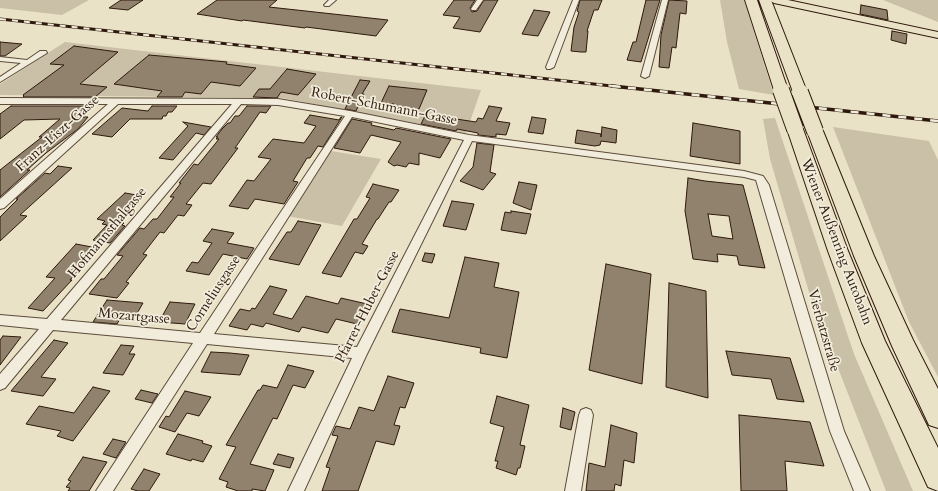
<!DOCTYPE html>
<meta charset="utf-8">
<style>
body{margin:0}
canvas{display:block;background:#eae2c7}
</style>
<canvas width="938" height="491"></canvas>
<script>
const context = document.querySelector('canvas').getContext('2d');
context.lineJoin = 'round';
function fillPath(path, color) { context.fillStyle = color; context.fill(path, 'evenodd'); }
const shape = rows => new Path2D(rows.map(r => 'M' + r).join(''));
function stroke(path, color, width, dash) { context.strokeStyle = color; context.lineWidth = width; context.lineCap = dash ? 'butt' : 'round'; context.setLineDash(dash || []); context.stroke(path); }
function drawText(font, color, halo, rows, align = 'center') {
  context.font = font + ' Cardo,serif'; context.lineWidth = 3.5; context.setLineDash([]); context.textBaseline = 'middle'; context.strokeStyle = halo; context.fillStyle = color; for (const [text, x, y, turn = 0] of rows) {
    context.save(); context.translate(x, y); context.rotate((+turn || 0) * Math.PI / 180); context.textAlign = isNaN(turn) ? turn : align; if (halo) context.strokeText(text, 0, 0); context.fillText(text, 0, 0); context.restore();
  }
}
const green = shape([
 [0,0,89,0,62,15,0,8],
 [720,0,744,0,774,95,739,89,727,42],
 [883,0,938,0,938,22],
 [65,42,481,90,466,133,282,98,0,95,0,84],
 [775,118,854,354,913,491,886,491,811,299,770,159,763,119],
 [833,127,929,141,938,160,938,377,909,322],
 [331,151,381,159,342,226,287,216]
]);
const building = shape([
 [121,0,143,0,128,10,109,8,121,0],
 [217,0,277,0,269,7,388,20,376,36,306,27,305,28,243,20,242,21,197,14,217,0],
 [454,0,475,0,470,8,472,12,477,11,484,0,498,0,480,32,453,28,460,17,443,15,454,0],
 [580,0,602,0,598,10,594,10,587,31,588,31,586,52,581,52,571,51,574,27,579,12,577,11,580,0],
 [646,0,660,0,641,62,627,60,633,42,636,42,646,0],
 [669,0,687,1,686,14,680,13,676,48,672,47,669,68,659,67,661,35,669,0],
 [861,5,887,10,888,20,860,14,861,5],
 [534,10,550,12,538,36,522,34,534,10],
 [892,31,907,34,906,44,891,40,892,31],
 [0,42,22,44,5,56,0,56,0,42],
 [74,46,118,52,80,84,107,87,95,97,23,97,24,96,23,95,64,65,50,64,74,46],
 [149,55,227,62,226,64,256,68,240,86,211,82,201,94,185,92,182,97,157,97,162,91,114,84,149,55],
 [287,69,316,74,298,95,281,92,277,98,253,97,259,89,270,89,287,69],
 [360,80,370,81,362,94,364,94,356,111,345,109,360,80],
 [389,86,427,90,419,109,403,108,393,107,394,104,381,103,389,86],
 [11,106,85,106,79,110,87,110,81,117,88,117,78,129,46,153,27,170,30,170,0,197,0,170,42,137,39,137,60,119,24,120,0,139,0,114,11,106],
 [152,106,177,106,172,112,168,112,166,116,163,116,162,119,130,119,112,137,92,134,122,108,148,111,152,106],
 [247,106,271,106,266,113,260,112,235,148,238,148,211,184,203,183,186,204,192,205,184,216,178,215,164,233,160,232,143,254,147,255,126,282,129,283,117,298,89,294,101,279,104,279,123,256,117,255,140,228,144,229,153,219,157,219,174,197,170,197,181,183,179,183,194,164,198,165,219,139,216,139,218,137,216,137,222,129,228,123,230,123,235,116,239,116,247,106],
 [489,106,502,108,496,121,510,123,506,135,496,134,496,137,478,135,478,133,457,129,456,131,421,124,425,116,442,119,443,117,476,122,478,118,483,119,489,106],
 [310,115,339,120,341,117,342,117,323,147,318,146,310,158,307,158,293,181,298,182,284,204,255,199,248,209,229,206,247,180,254,181,271,159,258,157,273,139,304,143,316,126,304,123,310,115],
 [532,117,546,119,543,134,528,132,532,117],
 [352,119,372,123,371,125,394,130,396,128,451,139,440,158,419,153,419,165,409,163,406,167,397,165,394,166,388,162,401,142,371,135,360,153,334,148,352,119],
 [183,122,211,127,204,135,196,133,173,160,159,158,188,126,183,122],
 [693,123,740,131,740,164,690,156,693,123],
 [602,127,617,130,616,143,601,141,600,145,595,146,575,143,577,130,601,134,601,137,602,127],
 [477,143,494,145,490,172,496,174,483,190,460,181,473,167,477,143],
 [58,166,72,168,20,215,27,216,0,241,0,217,18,199,16,199,45,173,50,174,58,166],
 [688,178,705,181,743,185,765,268,739,265,737,256,717,254,718,262,693,259,685,211,688,178],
 [708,214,729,216,733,239,712,236,708,214],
 [519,182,537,185,531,210,513,203,519,182],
 [373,184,399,190,391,202,389,202,378,219,377,219,362,244,368,246,363,254,355,252,341,277,322,273,354,219,357,219,370,198,366,197,373,184],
 [125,193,143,196,117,222,124,223,122,225,125,226,110,243,93,240,107,225,102,224,105,221,97,219,125,193],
 [452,201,474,204,466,230,443,226,452,201],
 [511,211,531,214,526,234,501,230,505,212,511,213,511,211],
 [298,221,321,225,299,265,269,259,287,232,291,232,298,221],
 [212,229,234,233,227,243,254,248,247,259,223,254,209,275,186,271,192,262,198,263,212,243,203,241,212,229],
 [76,244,97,248,77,270,79,270,70,280,72,280,43,311,28,308,55,278,46,277,76,244],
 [425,253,435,254,432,263,422,261,425,253],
 [465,257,499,263,494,287,519,292,507,358,480,353,481,348,392,332,400,309,449,318,465,257],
 [606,264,651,274,642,384,589,370,606,264],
 [669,283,706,291,708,398,666,387,669,283],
 [270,286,287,290,273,314,292,319,306,296,338,304,341,298,367,304,357,324,336,319,328,333,302,327,299,332,266,323,263,327,251,324,247,330,229,326,240,309,250,311,252,308,255,309,270,286],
 [107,300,143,303,135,317,133,317,131,320,120,319,117,324,93,322,107,300],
 [170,302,195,304,185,324,159,322,170,302],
 [3,336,21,337,0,365,0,340,3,336],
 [54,340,68,343,41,377,56,379,43,396,11,391,54,340],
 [121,345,134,346,129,354,135,354,123,375,103,373,121,345],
 [726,351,790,358,804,402,777,399,771,379,732,375,726,351],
 [211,352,230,353,249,355,240,375,201,372,211,352],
 [288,365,314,371,305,388,293,385,277,419,273,418,250,464,274,470,265,491,252,489,252,491,238,491,226,487,228,482,219,479,236,447,226,445,258,390,260,390,263,385,277,388,288,365],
 [388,376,414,383,405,408,400,407,394,425,400,426,394,445,376,441,358,491,322,491,330,468,326,467,338,436,332,435,336,426,350,429,359,407,374,411,388,376],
 [93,387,110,391,73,441,57,436,61,431,26,424,39,406,74,413,93,387],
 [141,390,158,394,152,403,135,399,141,390],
 [185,391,211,397,199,416,187,413,175,432,159,427,166,416,169,417,185,391],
 [497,396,529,405,520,445,525,446,520,468,518,468,516,475,496,468,498,461,495,461,504,427,490,423,497,396],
 [563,408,575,412,571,430,560,427,563,408],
 [739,415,810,422,824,466,785,461,787,491,741,491,739,415],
 [611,425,637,433,634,463,624,460,621,486,615,484,614,491,586,491,589,463,605,467,611,425],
 [178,434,203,441,202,443,212,446,203,462,192,459,191,461,166,454,178,434],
 [113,439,126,442,116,458,103,454,113,439],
 [278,454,294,458,290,468,273,464,278,454],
 [83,457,107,462,89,491,68,491,70,488,66,487,71,481,68,480,83,457],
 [144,469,160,474,149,491,138,491,131,489,144,469]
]);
const street = shape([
 [329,0,336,0,329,6,325,6,324,5,329,0],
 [477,0,483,0,476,10,472,10,471,9,477,0],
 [573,0,579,0,554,67,550,69,547,69,546,67,573,0],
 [662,0,668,0,649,76,645,78,641,76,662,0],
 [40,51,46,51,47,53,0,82,0,77,21,63,0,61,0,57,27,60,40,51],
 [0,98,278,99,350,111,469,135,744,171,763,176,769,185,844,431,870,491,854,491,830,431,756,180,744,177,472,141,366,356,304,491,288,491,352,358,207,344,113,491,96,491,193,343,53,330,5,388,0,390,0,374,39,329,0,325,0,315,47,319,232,104,118,104,4,208,0,209,0,199,108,104,0,104,0,98],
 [241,104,278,105,345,116,200,333,61,320,241,104],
 [352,117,464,140,357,347,214,334,352,117],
 [586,408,591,410,593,415,581,491,565,491,579,415,581,410,586,408]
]);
const primary = shape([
 [769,0,788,0,938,32,938,38,774,3,769,0]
]);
const highway = shape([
 [745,0,757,0,788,90,786,93,781,94,776,93,774,90,745,0],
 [759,0,771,0,807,92,805,95,800,96,795,95,793,92,759,0],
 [795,124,801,126,803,129,848,251,885,341,938,448,938,491,928,487,862,343,828,251,787,129,789,126,795,124],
 [815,126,821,128,823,131,874,256,913,340,938,389,938,428,929,425,892,346,854,256,807,131,809,128,815,126]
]);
const railFar1 = shape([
 [0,19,621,87]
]);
const rail = shape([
 [612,86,938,121]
]);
const highwayBridge = shape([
 [781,90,795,129],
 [800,92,815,131]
]);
const streetNames = [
 ["Robert-Schumann-Gasse",384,107,11],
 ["Franz-Liszt-Gasse",58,134,-42],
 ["Hofmannsthalgasse",108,233,-50],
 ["Wiener Außenring Autobahn",836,242,69],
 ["Corneliusgasse",214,294,-57],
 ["Pfarrer-Huber-Gasse",368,307,-63],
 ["Mozartgasse",134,317,5],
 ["Vierbatzstraße",823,331,74]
];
fillPath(green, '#cac0a7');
fillPath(building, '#90826d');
stroke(building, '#2e190c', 1);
stroke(street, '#5d4b3b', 2);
stroke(primary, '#2e190c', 2);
stroke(highway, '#2e190c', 2);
fillPath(street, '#f1ecdb');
fillPath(primary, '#eae2c7');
fillPath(highway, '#eae2c7');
stroke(railFar1, '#2e190c', 3);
stroke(rail, '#2e190c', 3.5);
stroke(railFar1, '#f1ecdb', 2, [6]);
stroke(rail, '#f1ecdb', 2.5, [8]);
stroke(highwayBridge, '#2e190c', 18, []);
stroke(highwayBridge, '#eae2c7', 16);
drawText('14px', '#2e190c', '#f1ecdb', streetNames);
</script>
